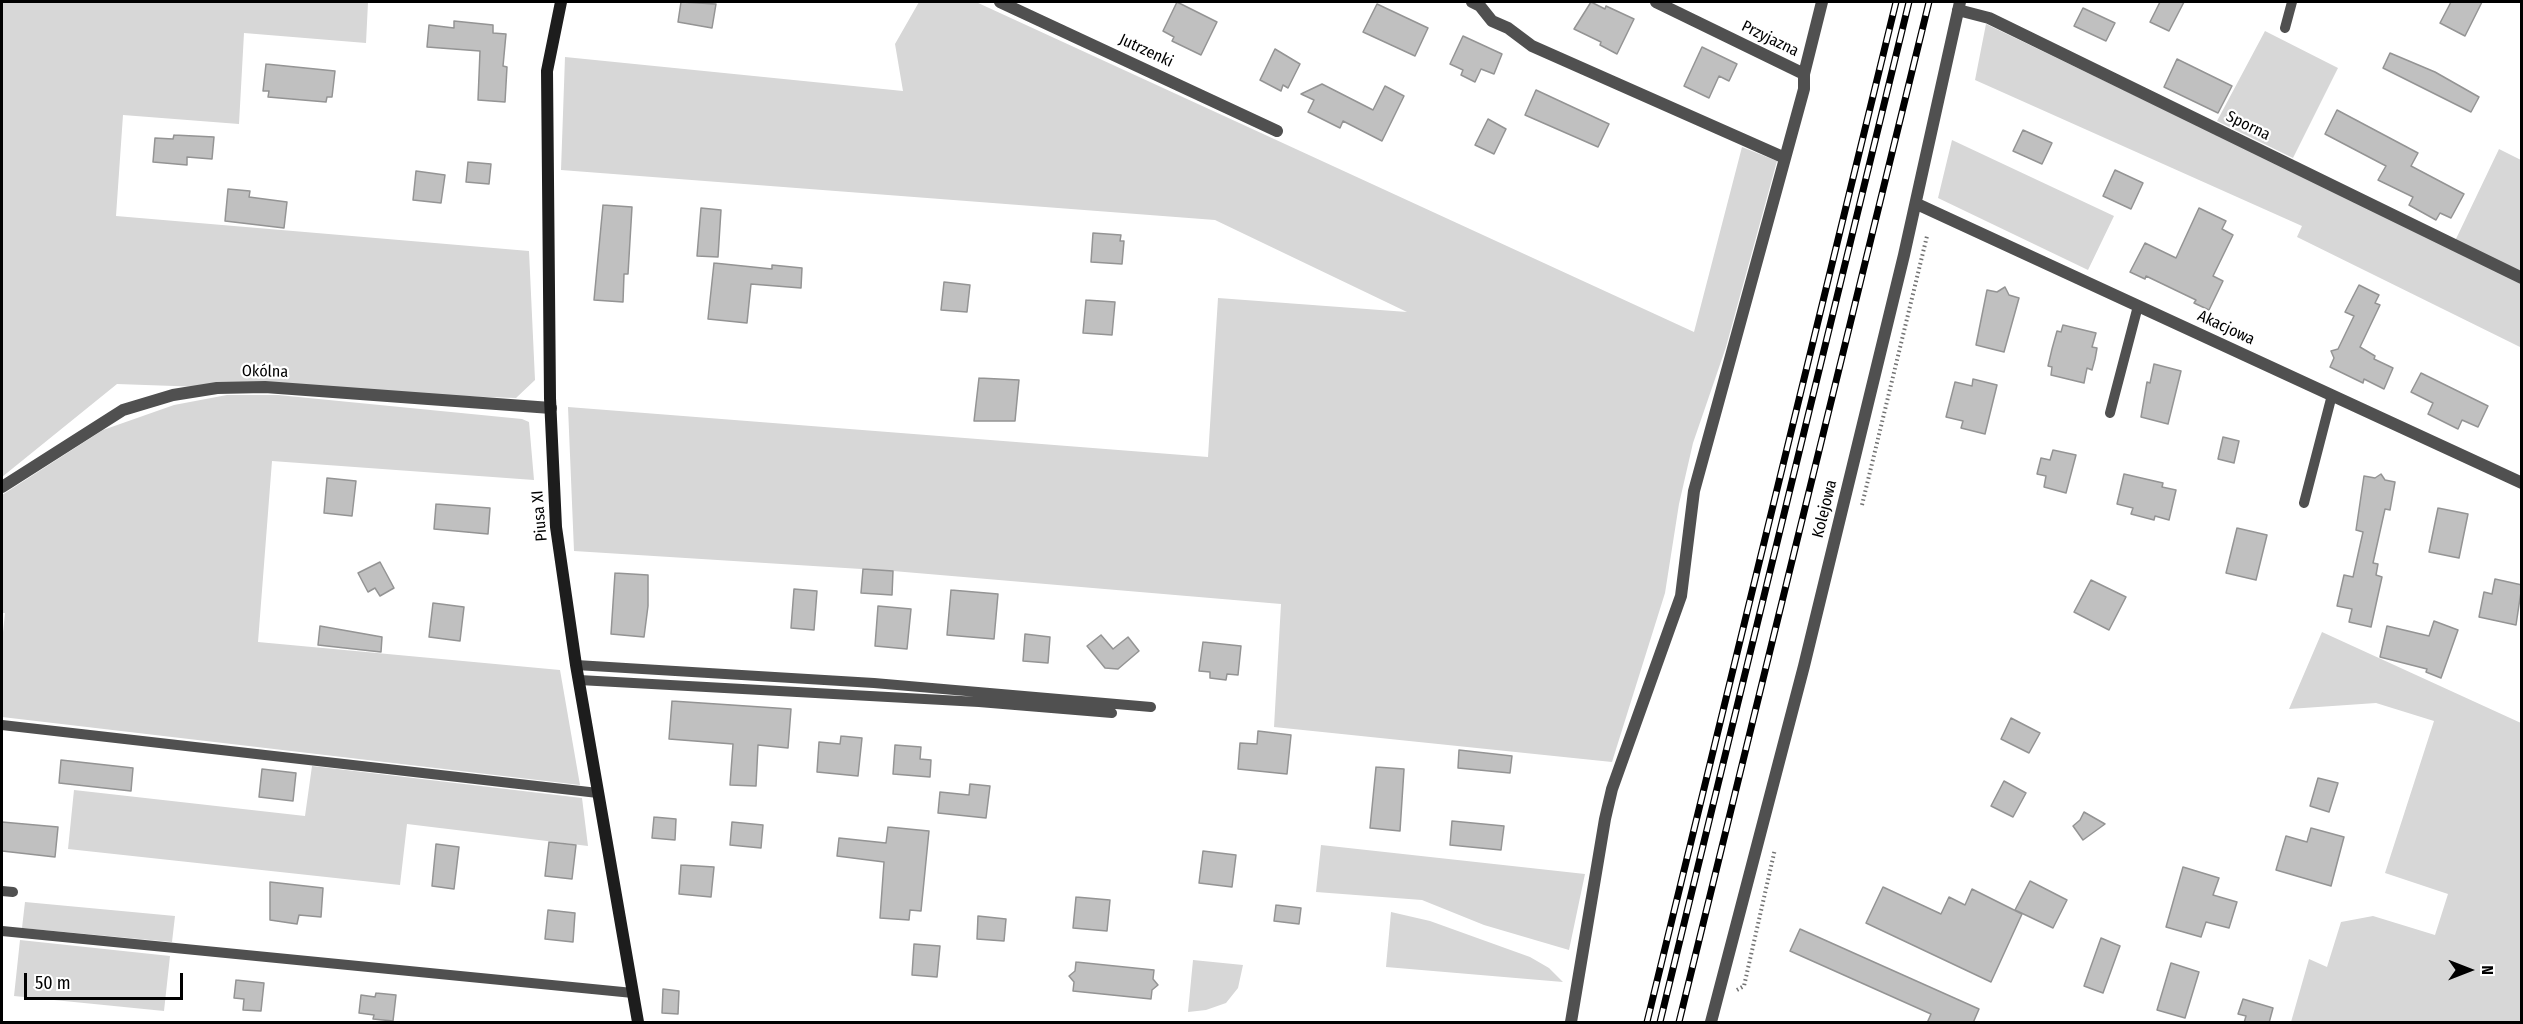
<!DOCTYPE html>
<meta charset="utf-8">
<style>
body{margin:0}
#map{position:relative;width:2523px;height:1024px;overflow:hidden;background:#fff;font-family:"Fira Sans Condensed",sans-serif}
canvas{display:block}
.frame{position:absolute;inset:0;border:3px solid #000;pointer-events:none}
.north{position:absolute;left:2439px;top:940px;width:60px;height:60px;-webkit-text-stroke:4px #fff;paint-order:stroke;rotate:90deg;font-size:16px;font-weight:700;line-height:24px;text-align:center;color:#000}
.north::after{content:'';display:block;margin:auto;width:21px;height:27px;background:#000;clip-path:polygon(50% 0,100% 100%,50% 72%,0 100%)}
.scale{position:absolute;left:24px;top:973px;width:159px;height:27px;box-sizing:border-box;border:3px solid #000;border-top:0;padding-left:8px;font-size:18px;line-height:21px;white-space:nowrap;color:#000;-webkit-text-stroke:4px #fff;paint-order:stroke}
</style>
<div id="map">
<canvas width="2523" height="1024"></canvas>
<div class="frame"></div>
<div class="north">N</div>
<div class="scale">50 m</div>
</div>
<script>
const context = document.querySelector('canvas').getContext('2d');
context.lineJoin = 'round';
function fillPath(path, color) { context.fillStyle = color; context.fill(path, 'evenodd'); }
const shape = rows => new Path2D(rows.map(r => 'M' + r).join(''));
function stroke(path, color, width, dash) { context.strokeStyle = color; context.lineWidth = width; context.lineCap = dash ? 'butt' : 'round'; context.setLineDash(dash || []); context.stroke(path); }
function drawText(font, color, halo, rows, align = 'center') {
  context.font = font + ' "Fira Sans Condensed",sans-serif'; context.lineWidth = 4.5; context.setLineDash([]); context.textBaseline = 'middle'; context.strokeStyle = halo; context.fillStyle = color; for (const [text, x, y, turn = 0] of rows) {
    context.save(); context.translate(x, y); context.rotate((+turn || 0) * Math.PI / 180); context.textAlign = isNaN(turn) ? turn : align; if (halo) context.strokeText(text, 0, 0); context.fillText(text, 0, 0); context.restore();
  }
}
const green = shape([
 [2,2,368,2,366,43,244,33,239,124,123,115,116,216,529,251,535,380,516,398,117,384,2,477],
 [919,2,976,2,1694,332,1742,147,1777,161,1726,347,1693,443,1679,504,1665,593,1612,762,1274,727,1281,604,893,571,574,551,568,407,1208,457,1218,298,1407,312,1215,220,561,170,565,57,903,91,895,44],
 [1986,24,2446,245,2521,284,2520,347,2297,237,2302,226,1975,80],
 [2265,31,2338,68,2293,158,2217,121],
 [1952,140,2114,216,2088,270,1938,198],
 [2499,149,2521,160,2521,274,2455,241],
 [227,395,278,395,522,419,529,422,534,480,272,461,258,642,560,670,580,785,2,717,2,642,5,613,2,613,2,495,103,430,174,405],
 [2322,632,2521,723,2521,1022,2291,1022,2309,959,2327,967,2341,922,2373,916,2435,935,2448,894,2385,873,2434,721,2376,703,2289,709],
 [312,766,582,798,588,846,407,824,400,885,68,849,74,790,305,816],
 [1321,845,1585,874,1569,950,1484,925,1422,900,1316,892],
 [25,902,175,916,172,942,22,928],
 [1391,912,1430,921,1530,957,1549,968,1563,982,1386,967],
 [20,940,170,956,164,1011,14,996],
 [1193,960,1243,965,1238,988,1226,1003,1206,1010,1188,1012]
]);
const building = shape([
 [681,2,716,4,712,28,678,22,681,2],
 [1177,2,1217,22,1201,55,1172,41,1174,37,1163,31,1177,2],
 [1591,2,1605,9,1606,6,1634,19,1617,54,1600,45,1601,42,1574,29,1591,2],
 [2160,2,2184,2,2169,31,2150,22,2160,2],
 [2451,2,2482,2,2465,36,2440,23,2451,2],
 [1377,4,1428,28,1415,56,1363,32,1377,4],
 [2083,8,2115,23,2106,41,2074,26,2083,8],
 [454,21,493,25,493,33,506,34,503,66,507,67,505,102,478,100,480,51,427,47,429,25,454,28,454,21],
 [1463,36,1502,54,1494,74,1481,69,1475,82,1461,75,1463,70,1450,64,1463,36],
 [1702,47,1737,64,1729,81,1719,76,1709,98,1684,86,1702,47],
 [1275,49,1300,64,1288,88,1283,85,1281,91,1260,80,1275,49],
 [2390,53,2435,72,2479,97,2471,112,2383,68,2390,53],
 [2177,59,2232,86,2218,113,2164,87,2177,59],
 [266,64,335,71,332,97,327,97,326,102,268,97,269,91,263,91,266,64],
 [1322,84,1373,110,1385,86,1404,96,1382,141,1343,121,1340,128,1308,112,1314,100,1301,94,1322,84],
 [1536,90,1609,124,1598,147,1525,115,1536,90],
 [2337,110,2418,153,2411,166,2464,194,2451,218,2440,213,2436,220,2409,205,2413,197,2378,180,2386,166,2325,134,2337,110],
 [1488,119,1506,129,1494,154,1475,145,1488,119],
 [2023,130,2052,143,2042,164,2013,151,2023,130],
 [174,135,214,137,212,159,187,157,187,165,153,162,155,138,173,139,174,135],
 [468,162,491,164,489,184,466,182,468,162],
 [2115,170,2143,183,2131,209,2103,196,2115,170],
 [416,171,445,175,441,203,413,200,416,171],
 [228,189,250,191,249,197,287,202,284,228,225,221,228,189],
 [603,205,632,207,628,274,624,274,623,302,594,300,603,205],
 [701,208,721,210,718,257,697,256,701,208],
 [2199,208,2226,221,2222,229,2233,235,2213,276,2223,281,2209,310,2194,303,2196,300,2146,276,2145,279,2130,272,2145,243,2176,258,2199,208],
 [1093,233,1121,235,1120,241,1124,241,1122,264,1091,262,1093,233],
 [714,263,772,269,772,265,802,268,801,288,751,284,747,323,708,319,714,263],
 [944,282,970,285,967,312,941,310,944,282],
 [2359,285,2379,295,2375,303,2380,305,2360,347,2375,356,2374,359,2393,368,2384,389,2364,379,2363,383,2330,367,2334,358,2331,351,2338,349,2354,316,2345,312,2359,285],
 [2005,287,2009,295,2019,298,2004,352,1976,345,1987,290,1997,292,2005,287],
 [1086,300,1115,302,1112,335,1083,333,1086,300],
 [2063,325,2096,333,2092,347,2097,348,2095,359,2092,370,2087,368,2084,383,2051,375,2052,367,2048,366,2052,349,2057,331,2061,332,2063,325],
 [2154,364,2181,371,2168,424,2141,417,2147,382,2150,383,2154,364],
 [2421,373,2488,406,2478,427,2462,420,2458,429,2428,414,2433,403,2411,392,2421,373],
 [979,378,1019,380,1015,421,974,421,979,378],
 [1973,379,1997,385,1985,434,1961,428,1963,421,1946,417,1955,382,1972,386,1973,379],
 [2223,437,2239,441,2234,463,2218,459,2223,437],
 [2053,450,2076,455,2066,493,2044,487,2046,476,2037,474,2041,458,2050,460,2053,450],
 [2124,474,2163,483,2162,487,2176,490,2169,520,2155,516,2154,520,2131,514,2133,508,2117,504,2124,474],
 [2381,474,2385,480,2395,482,2390,510,2385,509,2373,563,2378,564,2376,575,2382,577,2371,627,2349,622,2352,609,2337,606,2344,575,2353,577,2363,532,2356,530,2364,476,2375,478,2381,474],
 [327,478,356,481,352,516,324,513,327,478],
 [436,504,490,508,488,534,434,529,436,504],
 [2438,508,2468,514,2459,558,2429,552,2438,508],
 [2237,528,2267,535,2256,580,2226,573,2237,528],
 [380,562,394,588,380,596,375,588,368,592,358,573,380,562],
 [863,569,893,571,892,595,861,593,863,569],
 [615,573,648,575,648,606,644,637,611,634,615,573],
 [2495,579,2522,585,2516,625,2479,617,2484,592,2492,594,2495,579],
 [2091,580,2126,597,2109,630,2074,612,2091,580],
 [794,589,817,591,814,630,791,628,794,589],
 [951,590,998,594,994,639,947,635,951,590],
 [433,603,464,607,460,641,429,637,433,603],
 [878,606,911,609,907,649,875,646,878,606],
 [2434,621,2458,630,2441,678,2426,672,2427,669,2380,657,2387,626,2429,636,2434,621],
 [320,626,382,637,381,652,318,645,320,626],
 [1025,634,1050,637,1048,663,1023,661,1025,634],
 [1101,635,1113,649,1128,637,1139,651,1118,669,1105,668,1087,646,1101,635],
 [1203,642,1241,646,1238,675,1227,674,1226,680,1210,678,1210,672,1199,671,1203,642],
 [672,701,791,709,788,748,758,745,756,786,730,785,733,744,669,739,672,701],
 [2011,718,2040,733,2029,753,2001,739,2011,718],
 [1258,731,1291,735,1287,774,1238,769,1240,743,1257,744,1258,731],
 [841,736,862,738,858,776,817,772,819,742,840,744,841,736],
 [895,745,921,747,920,759,931,760,930,777,893,774,895,745],
 [1459,750,1512,756,1510,773,1458,768,1459,750],
 [61,760,133,768,131,791,59,783,61,760],
 [1376,767,1404,769,1400,831,1370,828,1376,767],
 [262,769,296,773,293,801,259,797,262,769],
 [2318,778,2338,783,2329,812,2310,806,2318,778],
 [2004,781,2026,793,2013,817,1991,806,2004,781],
 [970,784,990,786,986,818,938,813,940,792,969,795,970,784],
 [2084,812,2105,824,2083,840,2073,826,2080,820,2084,812],
 [654,817,676,819,675,840,652,838,654,817],
 [1452,821,1504,826,1501,850,1450,845,1452,821],
 [2,822,58,827,55,857,2,851,2,822],
 [732,822,763,825,761,848,730,845,732,822],
 [888,827,929,831,921,911,910,910,909,920,880,918,884,862,837,856,839,838,886,843,888,827],
 [2311,828,2344,837,2331,886,2276,870,2286,836,2307,842,2311,828],
 [549,842,576,845,572,879,545,876,549,842],
 [436,844,459,847,454,889,432,886,436,844],
 [1203,851,1236,855,1232,887,1199,883,1203,851],
 [681,865,714,867,711,897,679,894,681,865],
 [2183,867,2219,878,2213,895,2237,902,2229,928,2206,922,2201,937,2166,927,2183,867],
 [2030,881,2067,900,2053,928,2015,910,2030,881],
 [270,882,323,888,321,917,299,915,297,924,270,920,270,882],
 [1883,887,1941,914,1949,897,1965,905,1972,889,2022,914,1991,982,1866,923,1883,887],
 [1076,897,1110,900,1107,931,1073,928,1076,897],
 [1276,905,1301,908,1299,924,1274,921,1276,905],
 [548,910,575,913,573,942,545,939,548,910],
 [978,916,1006,919,1004,941,977,939,978,916],
 [1800,929,1979,1009,1973,1023,1927,1023,1931,1014,1790,951,1800,929],
 [2101,938,2120,946,2103,993,2084,986,2101,938],
 [914,944,940,946,937,977,912,975,914,944],
 [1076,962,1154,970,1153,979,1158,985,1152,990,1151,999,1073,991,1074,982,1069,976,1075,971,1076,962],
 [2171,963,2199,972,2185,1018,2157,1010,2171,963],
 [236,980,264,983,261,1011,243,1010,244,999,234,998,236,980],
 [663,989,679,991,678,1014,662,1013,663,989],
 [376,993,396,995,393,1021,373,1019,374,1015,359,1013,361,995,375,997,376,993],
 [2243,999,2273,1008,2269,1023,2244,1023,2246,1016,2238,1014,2243,999]
]);
const path = shape([
 [1862,505,1927,236],
 [1737,990,1744,986,1775,849]
]);
const lane = shape([
 [2285,28,2292,2],
 [2110,413,2138,306],
 [2304,503,2332,395],
 [576,665,874,683,1151,707],
 [579,680,979,702,1112,713],
 [2,725,598,793],
 [2,891,13,892],
 [2,931,633,993]
]);
const street = shape([
 [1000,2,1277,131],
 [1472,2,1480,6,1492,21,1508,28,1532,46,1785,158],
 [1656,2,1804,74],
 [1958,10,1989,18,2522,278],
 [1917,204,2522,483],
 [2,487,123,410,173,395,217,388,265,387,551,408],
 [1571,1022,1605,819,1612,789,1681,596,1694,491,1804,89,1804,74,1822,2],
 [1711,1022,1804,666,1904,255,1960,2]
]);
const secondary = shape([
 [561,2,547,71,550,398,556,527,576,665,638,1022]
]);
const rail = shape([
 [1647,1022,1896,2],
 [1660,1022,1909,2],
 [1679,1022,1929,2]
]);
const streetNames = [
 ["Przyjazna",1770,39,26],
 ["Jutrzenki",1146,51,25],
 ["Sporna",2248,126,26],
 ["Akacjowa",2226,328,25],
 ["Okólna",265,372,1],
 ["Kolejowa",1825,509,-76],
 ["Piusa XI",540,516,-95]
];
fillPath(green, '#d7d7d7');
fillPath(building, '#c0c0c0');
stroke(building, '#949494', 1.5);
stroke(path, '#727272', 4, [1.5, 3]);
stroke(lane, '#505050', 10);
stroke(street, '#505050', 12);
stroke(secondary, '#1d1d1d', 12);
stroke(rail, '#000', 7);
stroke(rail, '#fff', 4.5, [14]);
drawText('16px', '#000', '#fff', streetNames);
</script>
